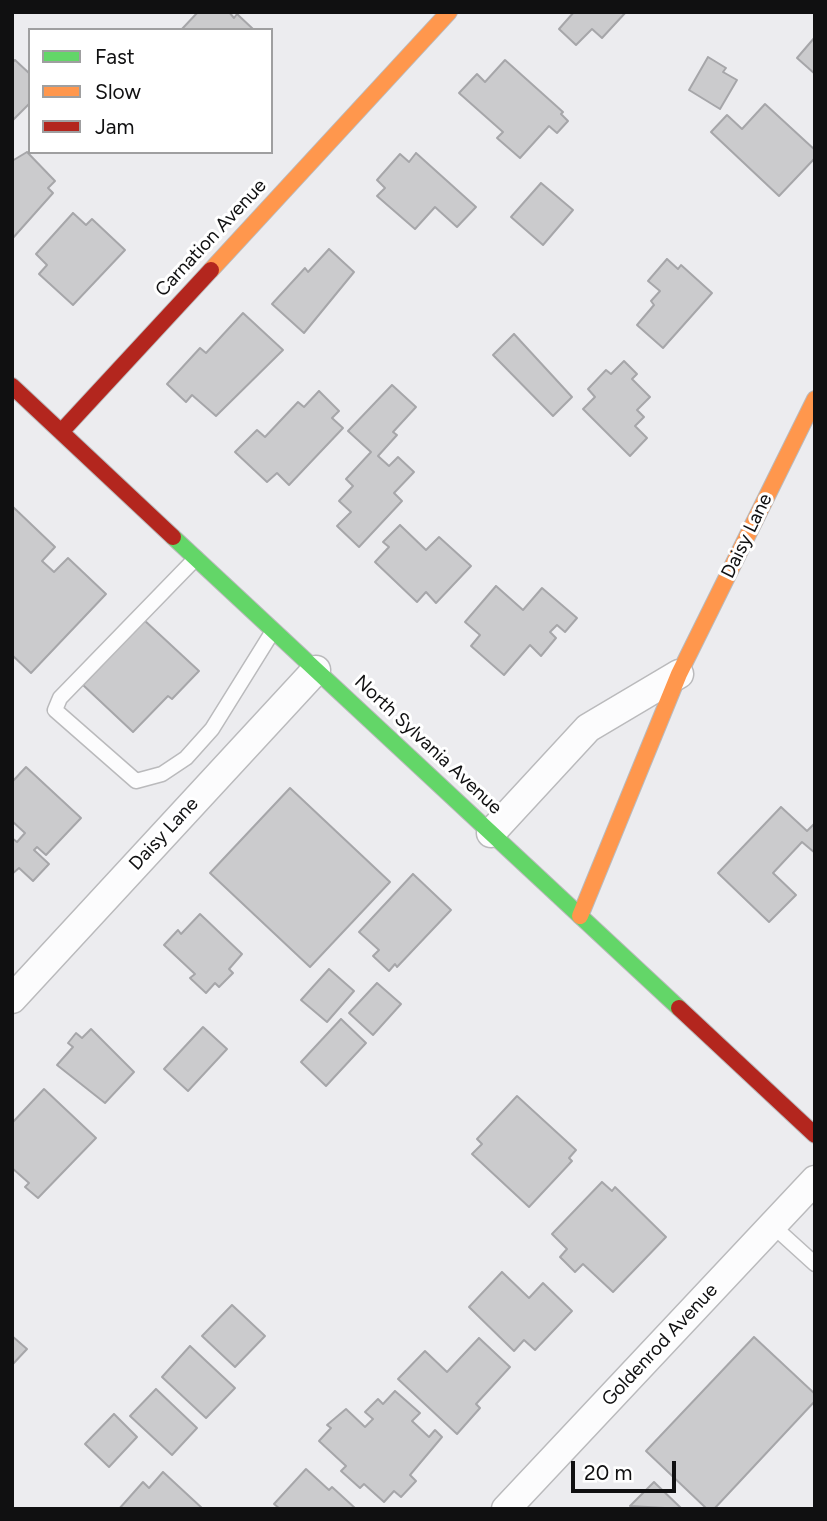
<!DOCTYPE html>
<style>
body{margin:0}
#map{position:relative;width:827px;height:1521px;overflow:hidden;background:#ececef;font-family:Figtree,sans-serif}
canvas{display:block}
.frame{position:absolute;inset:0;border:14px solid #101011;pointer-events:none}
.legend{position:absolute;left:28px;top:28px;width:245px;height:126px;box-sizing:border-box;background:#fff;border:2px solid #9f9fa0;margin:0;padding:9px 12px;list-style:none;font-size:21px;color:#101011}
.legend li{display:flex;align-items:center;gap:14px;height:35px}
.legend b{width:35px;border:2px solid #9f9fa0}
.scale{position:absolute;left:571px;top:1461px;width:105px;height:32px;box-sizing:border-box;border:4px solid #101011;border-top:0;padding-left:9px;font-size:21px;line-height:24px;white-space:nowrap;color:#101011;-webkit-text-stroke:5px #fff;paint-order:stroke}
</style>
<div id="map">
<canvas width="827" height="1521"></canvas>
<div class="frame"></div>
<ul class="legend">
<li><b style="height:9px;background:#63d668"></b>Fast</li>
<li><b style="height:9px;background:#ff974d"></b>Slow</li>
<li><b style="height:9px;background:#b3261e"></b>Jam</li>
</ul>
<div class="scale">20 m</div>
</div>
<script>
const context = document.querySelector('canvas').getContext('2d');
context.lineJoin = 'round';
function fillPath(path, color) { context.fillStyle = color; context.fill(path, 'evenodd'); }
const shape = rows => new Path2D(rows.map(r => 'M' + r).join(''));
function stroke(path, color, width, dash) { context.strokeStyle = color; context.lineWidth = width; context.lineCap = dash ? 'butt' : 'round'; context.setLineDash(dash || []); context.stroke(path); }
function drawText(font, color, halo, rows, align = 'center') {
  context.font = font + ' Figtree,sans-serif'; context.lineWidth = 6; context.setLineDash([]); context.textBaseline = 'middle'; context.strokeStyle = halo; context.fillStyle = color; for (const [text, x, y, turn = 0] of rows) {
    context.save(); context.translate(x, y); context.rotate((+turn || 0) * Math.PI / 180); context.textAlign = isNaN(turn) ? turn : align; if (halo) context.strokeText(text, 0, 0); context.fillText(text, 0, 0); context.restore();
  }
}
const building = shape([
 [198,12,229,12,234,18,237,14,253,29,181,30,198,12],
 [574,12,626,12,602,38,592,29,576,45,559,29,574,12],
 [815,37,815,74,797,58,815,37],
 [708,57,726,68,723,72,737,80,720,109,689,90,708,57],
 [15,60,30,74,30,103,12,121,12,63,15,60],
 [505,60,563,112,561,114,568,121,557,133,549,126,520,158,497,138,503,132,459,93,477,74,485,82,505,60],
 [765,104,815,150,815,158,779,196,711,132,727,115,742,129,765,104],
 [27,152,55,181,48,188,53,193,12,239,12,161,27,152],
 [416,153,476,207,457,227,435,207,415,229,377,196,385,188,377,180,400,154,409,162,416,153],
 [541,183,573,210,543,245,511,217,541,183],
 [73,213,86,225,92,219,125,250,73,305,39,274,47,265,36,254,73,213],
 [329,249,354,272,304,333,272,304,305,268,308,272,329,249],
 [667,259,678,269,681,265,712,293,663,348,637,325,654,305,651,301,660,291,648,281,667,259],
 [243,313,283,350,216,416,192,395,186,402,167,384,200,348,206,353,243,313],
 [514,334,572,397,553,416,493,355,514,334],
 [624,361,637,374,632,379,650,397,637,410,644,417,635,426,647,438,630,456,583,409,595,397,588,389,606,370,611,374,624,361],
 [392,385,416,407,393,432,397,435,378,456,389,466,398,457,414,472,394,493,402,501,359,547,337,526,351,512,339,501,353,486,346,479,371,452,348,431,392,385],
 [319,391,339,411,332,418,343,428,289,485,277,473,267,482,235,452,257,430,265,437,298,402,304,407,319,391],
 [12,506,55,547,42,561,54,572,68,558,106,594,31,673,12,655,12,506],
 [400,525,426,550,439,537,471,566,436,603,426,592,417,602,375,562,389,547,383,542,400,525],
 [496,586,523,610,542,588,577,618,565,632,557,625,550,632,556,638,541,656,530,645,504,675,471,646,480,635,465,622,496,586],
 [144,620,199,671,172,699,168,696,133,732,83,685,144,620],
 [26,767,81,818,46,855,37,847,34,850,49,864,33,881,19,868,12,874,12,838,17,842,25,833,12,821,12,782,26,767],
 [290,788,390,882,310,967,210,873,290,788],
 [781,807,807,831,815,823,815,853,802,842,773,873,796,895,769,922,718,873,781,807],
 [413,874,451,910,397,967,395,964,389,971,373,956,379,950,359,932,413,874],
 [200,914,242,954,229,969,233,973,219,987,215,983,206,993,190,978,195,974,164,945,178,930,181,934,200,914],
 [329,969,354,991,327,1022,301,1000,329,969],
 [377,983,401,1004,373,1035,349,1013,377,983],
 [341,1019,366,1043,326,1086,301,1062,341,1019],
 [203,1027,227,1049,188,1091,164,1069,203,1027],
 [91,1029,134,1072,105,1103,57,1065,73,1047,68,1043,76,1033,82,1038,91,1029],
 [44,1089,96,1138,38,1198,25,1187,29,1183,12,1168,12,1123,44,1089],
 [517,1096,576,1150,569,1158,572,1161,529,1207,472,1154,482,1144,477,1139,517,1096],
 [602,1182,612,1191,615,1187,666,1237,613,1292,583,1264,575,1272,560,1257,567,1249,552,1234,602,1182],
 [502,1272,529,1298,543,1283,572,1311,535,1350,524,1340,514,1351,469,1307,502,1272],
 [232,1305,265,1336,235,1367,202,1336,232,1305],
 [12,1336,27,1349,12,1365,12,1336],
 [754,1337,815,1394,815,1401,714,1509,707,1509,646,1451,754,1337],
 [479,1338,510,1367,476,1404,480,1408,457,1434,398,1379,425,1351,447,1372,479,1338],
 [190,1346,235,1388,206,1418,162,1377,190,1346],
 [156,1389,197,1428,172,1455,130,1416,156,1389],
 [395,1391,420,1413,412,1421,429,1437,435,1430,442,1437,410,1475,416,1481,401,1497,394,1491,384,1502,364,1484,360,1488,341,1471,346,1466,319,1441,331,1428,327,1425,346,1409,365,1427,373,1419,365,1412,378,1399,383,1404,395,1391],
 [114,1414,137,1437,109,1467,85,1444,114,1414],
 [306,1469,329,1490,332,1487,356,1509,280,1509,274,1504,306,1469],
 [163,1472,203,1509,119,1509,143,1482,149,1488,163,1472],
 [654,1482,656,1484,682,1509,630,1506,654,1482]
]);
const lane = shape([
 [196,558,60,698,55,710,136,781,162,774,186,758,212,729,273,631],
 [772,1225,815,1264]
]);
const street = shape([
 [491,833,588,728,679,674],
 [12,999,316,670],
 [506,1509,815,1180]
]);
const fast = shape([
 [173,537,679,1008]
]);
const slow = shape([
 [211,270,449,12],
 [580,916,679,674,815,399]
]);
const jam = shape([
 [12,386,173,537],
 [61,432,211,270],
 [679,1008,815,1135]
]);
const streetNames = [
 ["Carnation Avenue",211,238,-47],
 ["Daisy Lane",747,536,-64],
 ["North Sylvania Avenue",428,745,43],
 ["Daisy Lane",164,834,-47],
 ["Goldenrod Avenue",660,1345,-47]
];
fillPath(building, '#cbcbcd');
stroke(building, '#a6a6a9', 2);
stroke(lane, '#bababc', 17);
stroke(street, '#bababc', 31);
stroke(fast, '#bababc', 18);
stroke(slow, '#bababc', 18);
stroke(jam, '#bababc', 18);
stroke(lane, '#fcfcfd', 14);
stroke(street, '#fcfcfd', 28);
stroke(fast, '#63d668', 16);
stroke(slow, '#ff974d', 16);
stroke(jam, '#b3261e', 16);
drawText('19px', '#101011', '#fff', streetNames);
</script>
